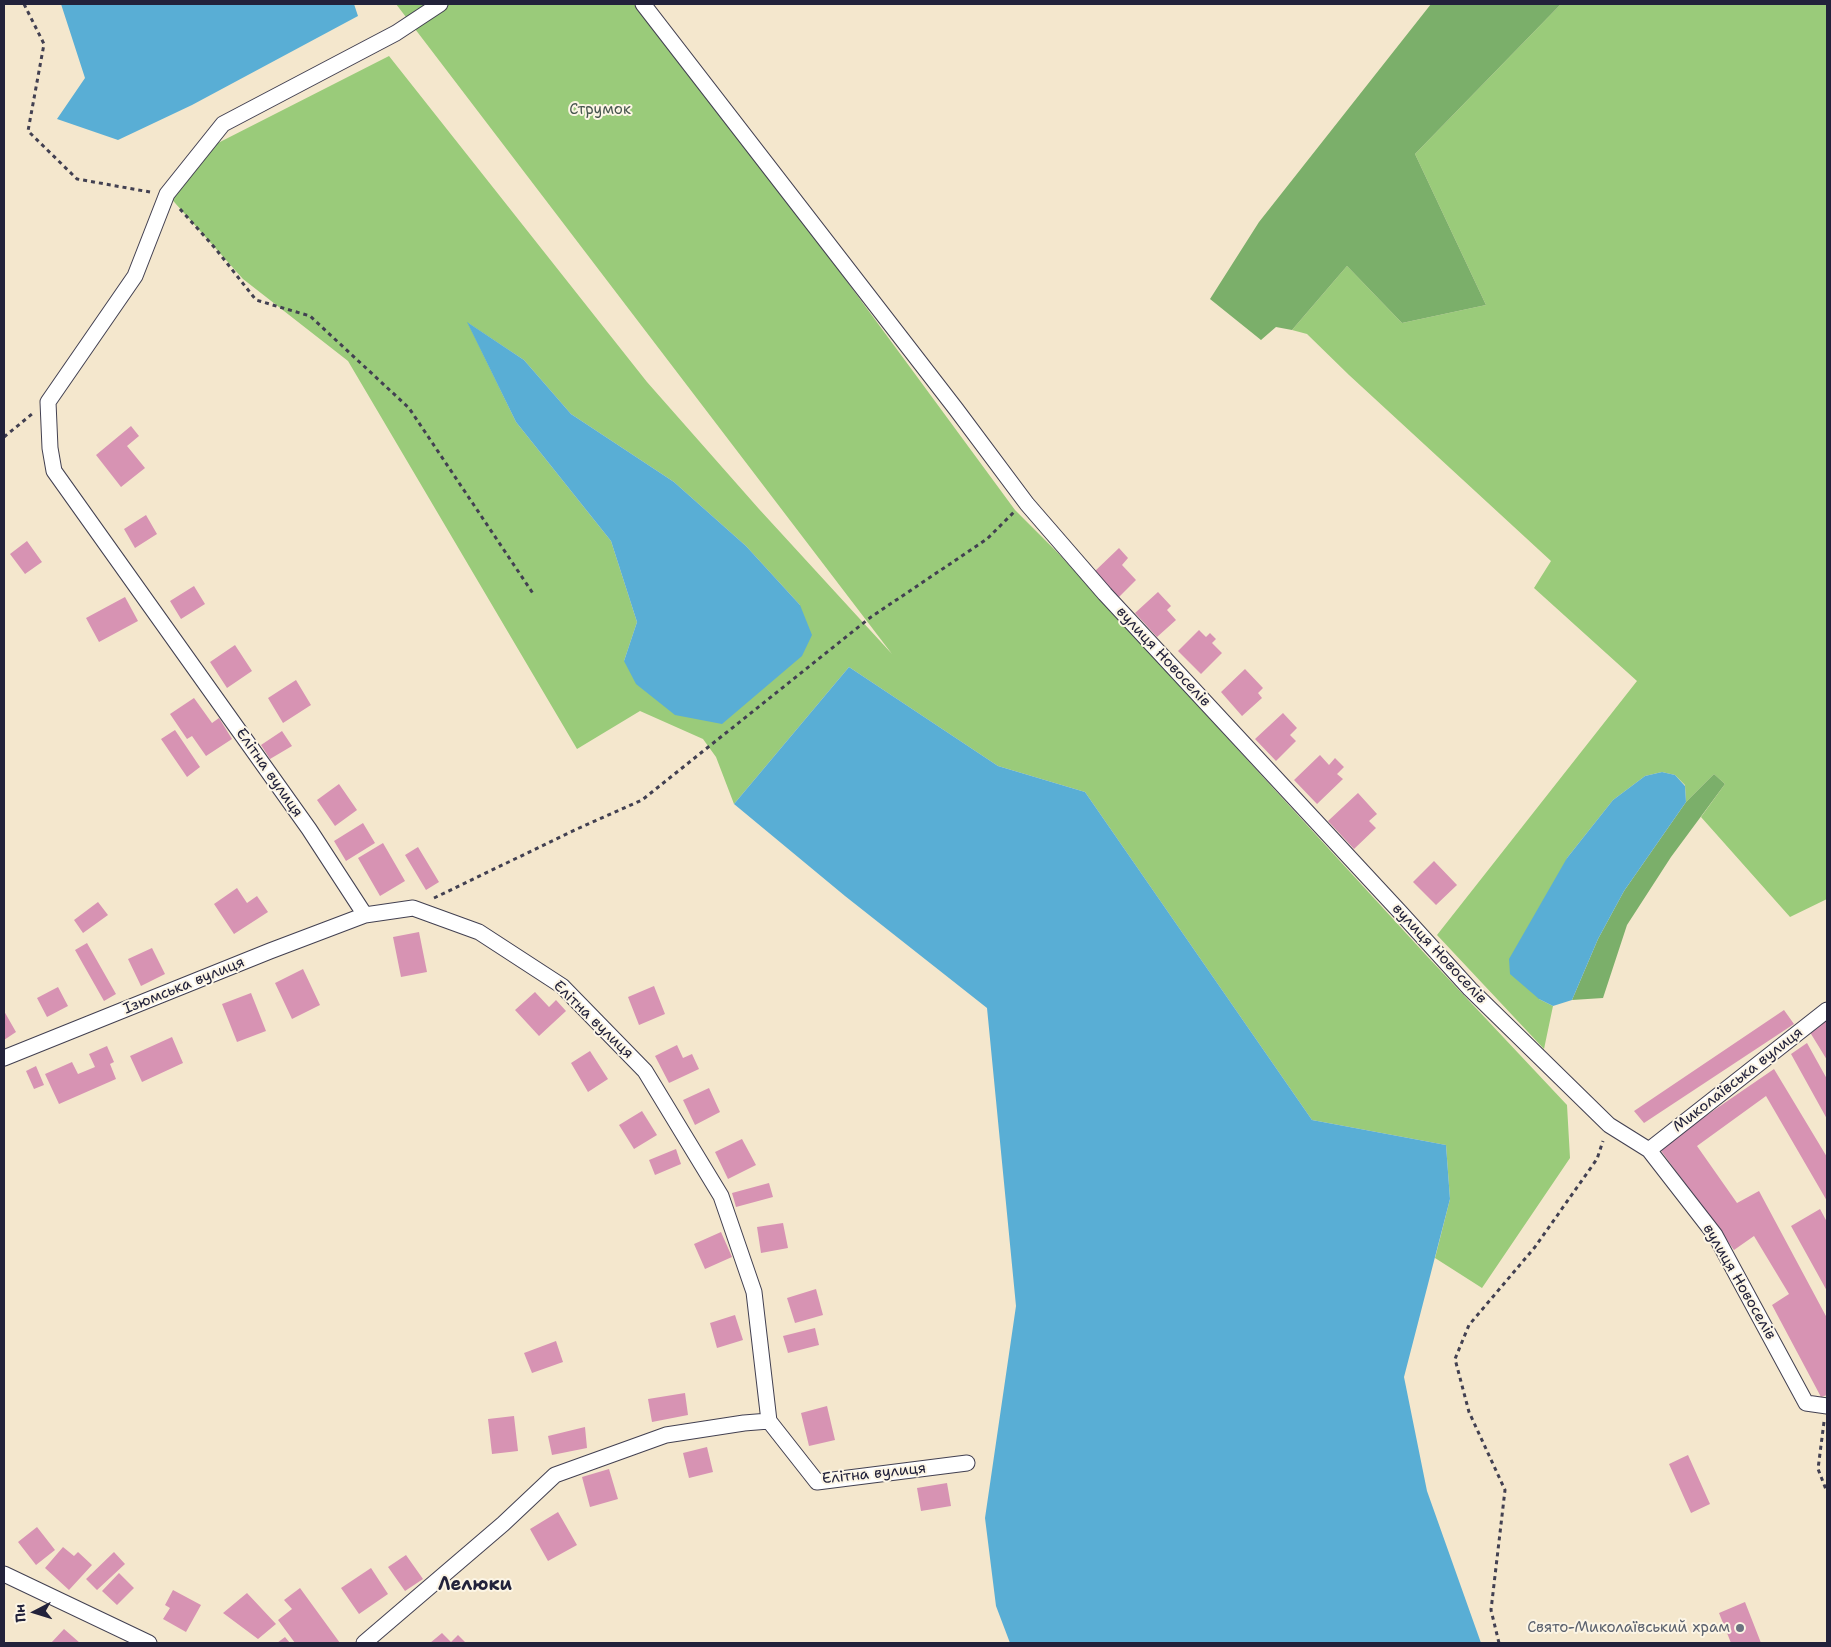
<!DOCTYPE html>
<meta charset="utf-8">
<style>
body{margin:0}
#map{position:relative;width:1831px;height:1647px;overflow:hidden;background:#f4e7cd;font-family:"Shantell Sans",sans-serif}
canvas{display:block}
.frame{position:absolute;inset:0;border:5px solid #22223b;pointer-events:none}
.north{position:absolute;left:10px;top:1587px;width:50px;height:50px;-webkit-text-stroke:4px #fcf5e5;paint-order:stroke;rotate:265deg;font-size:14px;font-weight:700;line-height:20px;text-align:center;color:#22223b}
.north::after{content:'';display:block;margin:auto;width:18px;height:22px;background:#22223b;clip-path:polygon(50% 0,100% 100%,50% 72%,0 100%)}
</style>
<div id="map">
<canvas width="1831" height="1647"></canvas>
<div class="frame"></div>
<div class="north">Пн</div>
</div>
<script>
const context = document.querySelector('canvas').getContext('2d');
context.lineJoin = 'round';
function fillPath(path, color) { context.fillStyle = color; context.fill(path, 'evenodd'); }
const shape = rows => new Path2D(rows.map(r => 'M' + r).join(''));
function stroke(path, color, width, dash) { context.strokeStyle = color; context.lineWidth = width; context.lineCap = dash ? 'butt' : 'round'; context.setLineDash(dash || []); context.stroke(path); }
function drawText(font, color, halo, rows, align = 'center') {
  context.font = font + ' "Shantell Sans",sans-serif'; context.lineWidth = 4; context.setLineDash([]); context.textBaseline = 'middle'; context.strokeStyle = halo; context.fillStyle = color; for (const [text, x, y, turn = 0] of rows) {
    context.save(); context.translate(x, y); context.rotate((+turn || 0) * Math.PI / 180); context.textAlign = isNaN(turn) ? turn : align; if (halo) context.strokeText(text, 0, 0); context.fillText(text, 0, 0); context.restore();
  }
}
const green = shape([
 [396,4,643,4,1015,510,1058,553,1426,955,1567,1105,1570,1158,1482,1288,1435,1258,1450,1199,1446,1145,1312,1120,1085,792,998,766,849,667,734,804,716,757,703,739,640,711,577,749,348,361,243,279,167,194,216,144,389,56,647,382,759,509,892,654],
 [468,323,524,360,571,414,674,482,746,546,800,605,624,661,637,622,611,541,516,422],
 [1561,4,1827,4,1827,899,1790,917,1701,817,1725,784,1714,774,1686,802,1685,785,1675,775,1662,772,1645,776,1613,800,1567,858,1539,999,1553,1006,1544,1049,1437,935,1637,681,1534,588,1551,561,1349,375,1307,334,1292,330,1347,266,1402,323,1486,305,1415,154]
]);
const forest = shape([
 [1431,4,1561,4,1415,154,1486,305,1402,323,1347,266,1292,330,1276,327,1261,340,1210,299,1259,222],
 [1714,774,1725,784,1671,857,1627,925,1603,998,1572,1000,1598,939,1624,891,1686,802]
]);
const water = shape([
 [61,4,354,4,358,16,192,105,118,140,57,119,85,78],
 [467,322,524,360,571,414,674,482,746,546,800,605,812,635,802,656,722,724,675,715,636,684,624,661,637,622,611,541,516,422],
 [849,667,998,766,1085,792,1312,1120,1446,1145,1450,1199,1404,1377,1427,1491,1481,1643,1010,1643,996,1606,985,1518,1016,1306,987,1008,845,896,734,804],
 [1662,772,1675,775,1685,786,1686,802,1624,891,1598,939,1572,1000,1553,1006,1539,999,1510,974,1509,959,1567,858,1613,800,1645,776]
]);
const building = shape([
 [131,426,139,436,127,446,145,468,121,487,96,455],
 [146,515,157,534,135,548,124,529],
 [27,541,42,562,25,574,10,554],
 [1119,548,1128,558,1122,565,1136,580,1118,598,1094,572],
 [194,586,205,604,181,619,170,601],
 [1158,592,1171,606,1167,610,1176,620,1157,637,1135,613],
 [125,597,138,621,99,642,86,618],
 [1199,630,1206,637,1210,633,1216,639,1212,643,1222,653,1201,674,1178,651],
 [235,645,252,671,227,688,210,662],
 [1245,669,1263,688,1258,693,1262,698,1242,716,1221,692],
 [296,680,311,705,283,723,268,698],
 [194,698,212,723,219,718,232,739,206,756,192,736,187,739,170,714],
 [1283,713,1297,728,1290,735,1296,741,1276,761,1255,739],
 [175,730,200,767,187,777,161,739],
 [282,731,292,746,270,759,261,745],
 [1320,755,1329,765,1335,758,1344,767,1337,774,1343,779,1317,804,1294,780],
 [339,784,357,810,335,826,317,800],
 [1358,793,1377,814,1369,821,1376,828,1354,849,1328,821],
 [363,823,375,843,346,861,334,841],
 [383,843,405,881,380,896,358,858],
 [418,847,439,882,426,890,405,855],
 [1434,861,1457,885,1436,905,1413,882],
 [237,888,247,903,257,896,268,912,234,934,214,904],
 [98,902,108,915,83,933,74,920],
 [419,932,427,972,401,977,393,937],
 [87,943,116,994,104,1001,75,950],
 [152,948,165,974,141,986,128,959],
 [303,969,320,1005,292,1019,275,983],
 [654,986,665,1014,639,1025,628,997],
 [58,987,68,1006,47,1017,37,998],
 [535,992,549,1007,556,1000,566,1011,539,1036,515,1010],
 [251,993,266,1031,237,1042,222,1004],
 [1784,1010,1794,1024,1644,1123,1634,1111],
 [4,1011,16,1032,4,1040],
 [1827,1017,1827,1060,1808,1029],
 [172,1037,183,1063,142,1082,130,1056],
 [1807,1043,1827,1079,1827,1119,1791,1054],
 [677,1045,683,1058,692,1054,699,1069,669,1083,655,1056],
 [107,1046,114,1062,110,1064,116,1079,59,1104,45,1074,72,1062,78,1074,95,1067,89,1054],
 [590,1051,608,1079,588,1092,571,1063],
 [36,1066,44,1085,34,1089,26,1071],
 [1774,1069,1827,1157,1827,1201,1766,1096,1697,1146,1737,1203,1759,1191,1827,1318,1827,1395,1821,1397,1772,1305,1789,1294,1754,1236,1734,1250,1659,1148],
 [709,1088,720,1112,695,1125,683,1100],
 [642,1111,657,1135,634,1149,619,1125],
 [742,1139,756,1165,728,1179,715,1152],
 [676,1149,681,1164,655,1175,649,1160],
 [769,1183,773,1197,736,1207,732,1193],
 [1820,1209,1827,1222,1827,1291,1791,1226],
 [783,1223,788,1248,761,1253,757,1227],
 [721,1232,732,1257,705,1269,694,1244],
 [816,1289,823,1315,795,1323,787,1298],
 [735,1315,743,1340,717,1348,710,1323],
 [815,1328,819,1345,788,1353,783,1336],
 [556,1341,563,1362,532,1373,524,1353],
 [685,1393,688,1415,652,1422,648,1399],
 [827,1406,835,1440,809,1446,801,1413],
 [514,1416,518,1451,492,1454,488,1419],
 [585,1427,587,1448,552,1455,548,1436],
 [707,1447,713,1472,689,1478,683,1453],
 [1688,1455,1710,1504,1691,1513,1669,1464],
 [609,1469,618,1499,590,1507,582,1477],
 [947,1483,951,1506,921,1511,917,1488],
 [558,1512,577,1545,548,1561,530,1529],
 [37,1527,55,1550,36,1565,18,1542],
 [63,1547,74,1556,78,1552,92,1565,69,1590,45,1568],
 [114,1552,125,1564,97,1590,86,1579],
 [406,1555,423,1579,405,1591,388,1567],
 [371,1568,388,1594,359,1614,341,1588],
 [119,1573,134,1588,117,1605,102,1591],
 [300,1588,340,1643,295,1643,278,1620,292,1609,284,1600],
 [173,1590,201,1605,186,1632,163,1619,170,1608,165,1605],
 [247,1593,276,1624,258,1639,223,1613],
 [1745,1602,1761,1643,1731,1643,1719,1613],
 [64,1629,80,1643,51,1643],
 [442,1633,451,1642,458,1635,466,1643,430,1643],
 [285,1637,290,1643,277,1643]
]);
const path = shape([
 [24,4,44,44,28,131,77,179,150,192],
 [180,209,215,248,256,300,310,316,409,408,534,595],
 [4,437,32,414],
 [434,898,577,829,642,800,871,617,987,539,1014,512],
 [1824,1422,1818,1469,1827,1492],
 [1499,1643,1491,1610,1505,1490,1469,1412,1455,1359,1469,1325,1535,1247,1597,1159,1603,1141]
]);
const minor = shape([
 [643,4,956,409,1027,504,1105,594,1400,912,1470,989,1609,1125,1649,1150,1715,1235,1806,1403,1827,1406],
 [365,915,309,829,54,471,50,448,48,402,135,276,167,194,223,124,396,33,440,4],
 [4,1058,270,951,365,915,413,908,479,932,562,986,645,1071,721,1196,754,1292,769,1421,817,1482,967,1463],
 [1649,1150,1827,1010],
 [4,1574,149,1643],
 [364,1643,503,1524,555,1475,666,1435,744,1423,769,1421]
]);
const markers = [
 [1740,1628,5,"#6b7280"]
];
const parkNames = [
 ["Струмок",600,110]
];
const streetNames = [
 ["вулиця Новоселів",1163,657,47],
 ["Елітна вулиця",269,773,55],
 ["вулиця Новоселів",1439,954,47],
 ["Ізюмська вулиця",184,986,-22],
 ["Елітна вулиця",593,1020,44],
 ["Миколаївська вулиця",1738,1080,-38],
 ["вулиця Новоселів",1739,1282,60],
 ["Елітна вулиця",874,1474,-6]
];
const worshipNames = [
 ["Свято-Миколаївський храм",1730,1628]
];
const quarterNames = [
 ["Лелюки",475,1585]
];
fillPath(green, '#9acb7a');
fillPath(forest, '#7baf6a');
fillPath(water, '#59aed5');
fillPath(building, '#d793b3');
stroke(minor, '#424051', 17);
stroke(path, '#424051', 3, [4, 4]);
stroke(minor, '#fff', 15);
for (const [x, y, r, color] of markers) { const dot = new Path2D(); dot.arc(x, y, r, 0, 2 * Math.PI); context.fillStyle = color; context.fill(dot); stroke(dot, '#fcf5e5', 2); }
drawText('15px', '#46554e', '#fcf5e5', parkNames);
drawText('15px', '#22223b', '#fcf5e5', streetNames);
drawText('15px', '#5b616d', '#fcf5e5', worshipNames, 'right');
drawText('bold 18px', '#22223b', '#fcf5e5', quarterNames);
</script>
